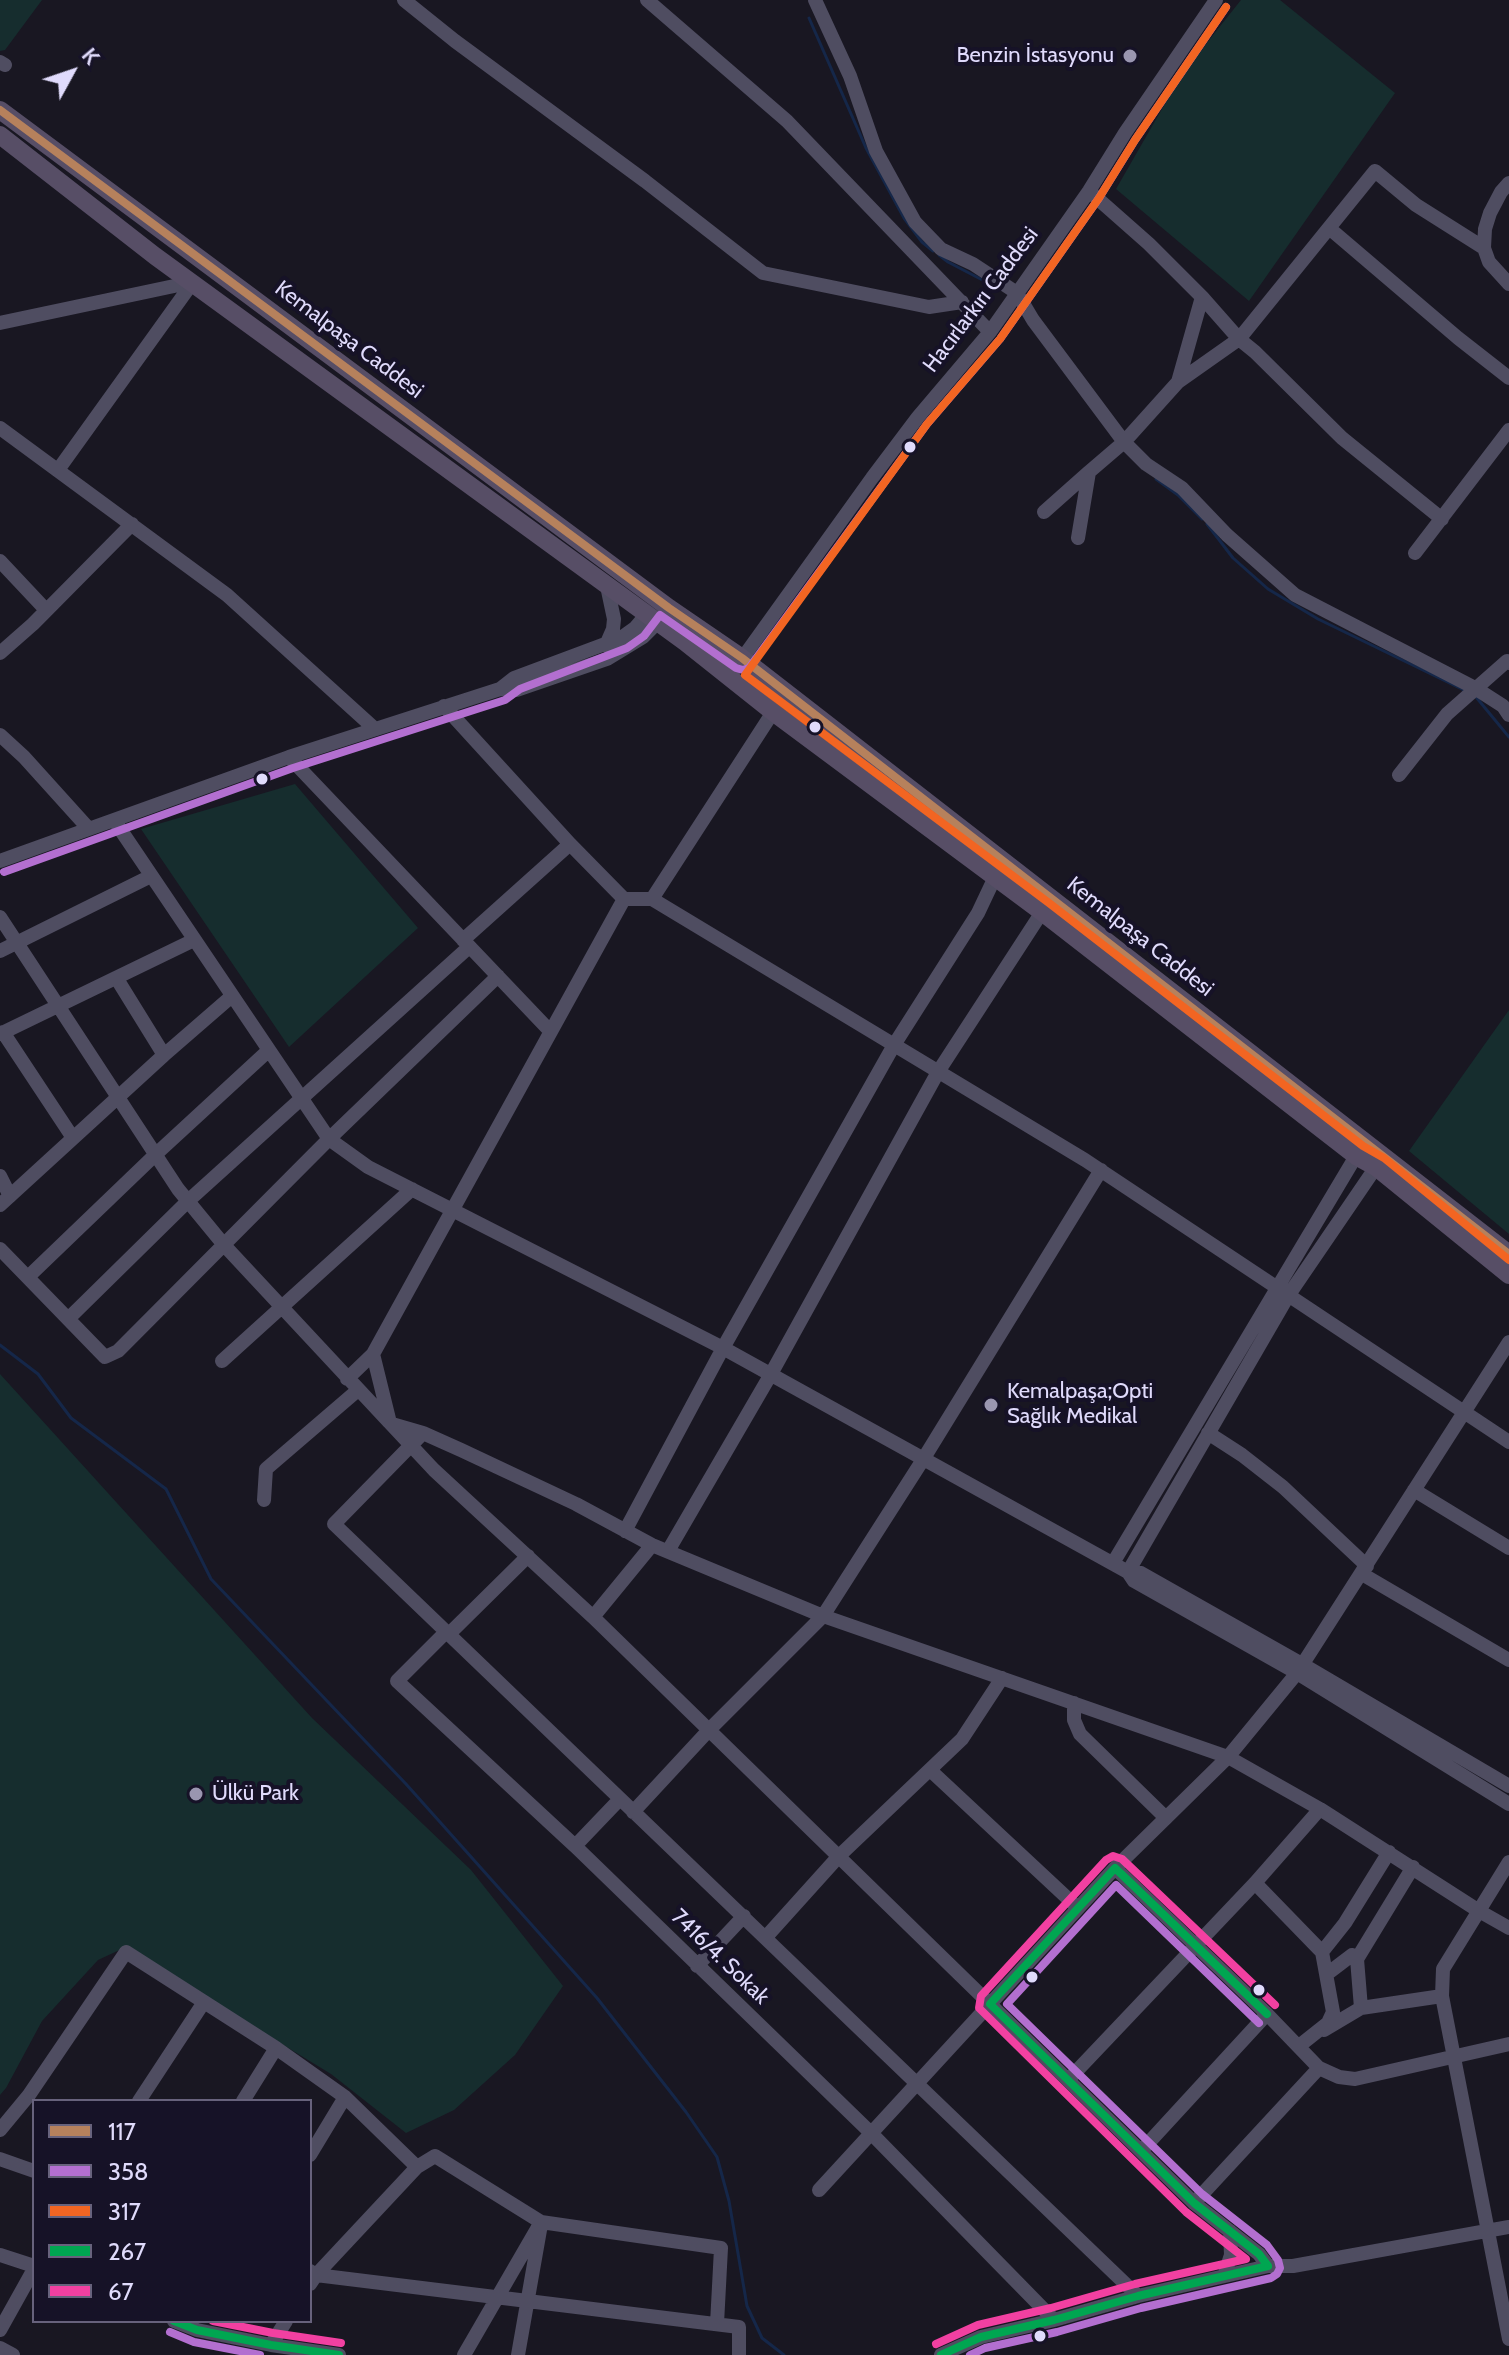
<!DOCTYPE html>
<meta charset="utf-8">
<style>
body{margin:0}
#map{position:relative;width:1509px;height:2355px;overflow:hidden;background:#191722;font-family:Cabin,sans-serif}
canvas{display:block}
.legend{position:absolute;left:32px;top:2099px;width:280px;height:224px;box-sizing:border-box;background:#161227;border:2px solid #67627c;margin:0;padding:10px 14px;list-style:none;font-size:24px;color:#e0dbfc}
.legend li{display:flex;align-items:center;gap:16px;height:40px}
.legend b{width:40px;border:2px solid #67627c}
.north{position:absolute;left:32px;top:32px;width:80px;height:80px;-webkit-text-stroke:6px #161227;paint-order:stroke;rotate:50deg;font-size:22px;font-weight:700;line-height:32px;text-align:center;color:#e0dbfc}
.north::after{content:'';display:block;margin:auto;width:28px;height:36px;background:#e0dbfc;clip-path:polygon(50% 0,100% 100%,50% 72%,0 100%)}
</style>
<div id="map">
<canvas width="1509" height="2355"></canvas>
<ul class="legend">
<li><b style="height:10px;background:#b6815c"></b>117</li>
<li><b style="height:10px;background:#b36fd0"></b>358</li>
<li><b style="height:10px;background:#f26522"></b>317</li>
<li><b style="height:10px;background:#00a651"></b>267</li>
<li><b style="height:10px;background:#f240a1"></b>67</li>
</ul>
<div class="north">K</div>
</div>
<script>
const context = document.querySelector('canvas').getContext('2d');
context.lineJoin = 'round';
function fillPath(path, color) { context.fillStyle = color; context.fill(path, 'evenodd'); }
const shape = rows => new Path2D(rows.map(r => 'M' + r).join(''));
function stroke(path, color, width, dash) { context.strokeStyle = color; context.lineWidth = width; context.lineCap = dash ? 'butt' : 'round'; context.setLineDash(dash || []); context.stroke(path); }
function drawText(font, color, halo, rows, align = 'center') {
  context.font = font + ' Cabin,sans-serif'; context.lineWidth = 8; context.setLineDash([]); context.textBaseline = 'middle'; context.strokeStyle = halo; context.fillStyle = color; for (const [text, x, y, turn = 0] of rows) {
    context.save(); context.translate(x, y); context.rotate((+turn || 0) * Math.PI / 180); context.textAlign = isNaN(turn) ? turn : align; if (halo) context.strokeText(text, 0, 0); context.fillText(text, 0, 0); context.restore();
  }
}
const green = shape([
 [0,0,42,0,5,50,0,51],
 [1241,0,1280,0,1395,93,1249,301,1116,189,1182,74],
 [295,784,418,928,289,1047,141,829],
 [1509,1010,1509,1234,1409,1151],
 [0,1374,312,1718,471,1870,563,1986,515,2055,454,2110,406,2133,331,2074,142,1959,126,1947,98,1960,42,2021,6,2088,0,2095]
]);
const stream = shape([
 [809,18,866,148,904,218,922,242,933,251],
 [939,255,948,262,992,285],
 [1156,479,1178,495,1202,519],
 [1207,524,1233,558,1268,589,1318,619,1466,691],
 [1476,697,1509,737],
 [0,1345,38,1374,71,1418,166,1489,211,1579,406,1784,597,1998,686,2112,717,2157,729,2201,747,2306,762,2338,784,2355]
]);
const minor = shape([
 [404,0,455,41,645,181,763,273,929,307,962,302],
 [647,0,787,121,990,332],
 [815,0,850,76,876,151,915,222,941,249,973,264,1017,293,1033,320,1124,442,1146,464,1182,488,1227,535,1295,595,1475,688,1503,706,1509,715],
 [0,62,5,65],
 [1509,183,1501,192,1490,213,1485,229,1484,248,1489,262,1509,284],
 [1089,191,1149,244,1202,297,1239,339,1255,352,1342,438,1442,519],
 [1329,228,1458,338,1509,378],
 [0,323,193,282],
 [1178,382,1202,297],
 [0,428,227,595,375,729],
 [58,470,193,282],
 [1089,472,1124,442,1178,382,1239,339,1375,171,1416,205,1484,248],
 [1044,512,1089,472,1078,538],
 [1415,553,1509,430],
 [0,561,46,610],
 [606,645,613,629,614,619,607,586],
 [0,653,33,624,132,524],
 [729,677,872,478,918,417,990,332,1089,191,1125,133,1216,0],
 [500,689,517,690,607,659,643,637,663,617],
 [444,706,570,844,624,899],
 [0,735,24,757,89,829],
 [289,757,550,1031],
 [1399,775,1447,714,1507,661,1509,663],
 [114,820,329,1139,368,1167,723,1348,1128,1572,1141,1573,1302,1664,1509,1786],
 [0,861,289,757,500,689,514,678,621,638,635,628,646,615],
 [652,899,773,712],
 [0,917,178,1189,224,1245,389,1422],
 [463,940,570,844],
 [0,951,151,876],
 [117,979,164,1055],
 [3,1032,73,1138],
 [0,1034,194,940],
 [0,1176,10,1196],
 [0,1205,164,1055,232,996],
 [0,1249,105,1357,118,1351,329,1139,498,976],
 [28,1277,155,1155,269,1050],
 [68,1319,188,1201,469,947],
 [222,1361,412,1189],
 [347,1379,373,1354],
 [392,1424,423,1433,461,1450,576,1504,652,1545,823,1616,1228,1757,1320,1809,1479,1911,1509,1928],
 [423,1433,334,1524,1138,2296],
 [1208,1433,1242,1455,1283,1487,1367,1566],
 [1414,1490,1509,1548],
 [264,1500,266,1469,358,1390],
 [625,1531,723,1348,894,1045,978,913,995,877],
 [668,1551,771,1374,938,1072,1042,912],
 [1113,1563,1356,1156],
 [1128,1572,1288,1296,1376,1167],
 [1128,1572,1134,1581,1297,1673,1509,1804],
 [1362,1574,1509,1660],
 [593,1617,652,1545],
 [446,1632,397,1681,575,1846,871,2133,1054,2320],
 [449,1634,528,1556],
 [1074,1703,1074,1720,1080,1734,1166,1818],
 [930,1770,1078,1908],
 [633,1812,709,1730,823,1616,924,1458,1101,1170],
 [575,1846,619,1800],
 [1509,1862,1443,1969,1442,1996,1509,2339],
 [1115,1868,1267,2014,1319,2068,1339,2077,1355,2079,1509,2044],
 [1255,1883,1322,1952],
 [766,1937,839,1856,962,1739,1002,1678],
 [697,1966,744,1916],
 [1327,1974,1352,1955],
 [1361,2008,1442,1996],
 [1324,2030,1361,2008,1357,1959,1413,1867],
 [1299,2046,1328,2023,1333,2012,1322,1952,1345,1923,1389,1852],
 [1069,2079,1255,1883,1320,1809],
 [139,2101,204,2002],
 [243,2101,276,2048],
 [0,2130,29,2095,126,1952,276,2048,345,2097,417,2167],
 [1141,2151,1267,2014],
 [310,2155,345,2097],
 [0,2159,34,2171],
 [819,2190,1115,1868,1228,1757,1297,1673,1509,1342],
 [1194,2203,1319,2068],
 [0,2255,34,2266],
 [1268,2266,1259,2254,1194,2203,593,1617,434,1470,390,1423,373,1354,624,899,652,899,1085,1160,1509,1442],
 [310,2271,316,2275,739,2327,739,2355],
 [1224,2276,1231,2255,1230,2231],
 [310,2284,316,2275,417,2167,435,2156,541,2222,721,2248,717,2324],
 [174,2321,197,2330,271,2345,339,2355],
 [0,2330,34,2269],
 [271,2345,286,2321],
 [0,2348,13,2355],
 [464,2355,541,2222],
 [518,2355,540,2230],
 [941,2355,981,2337,1054,2320,1138,2296,1268,2266,1293,2266,1509,2227]
]);
const major = shape([
 [0,110,669,608,742,658,1509,1254],
 [0,135,155,256,685,642,773,712,1042,912,1356,1156,1376,1167,1509,1275]
]);
const bus1 = shape([
 [0,110,669,608,742,658,1509,1254]
]);
const bus2 = shape([
 [4,872,293,768,505,700,520,689,627,648,644,636,660,615,736,668,743,670,749,668,927,424,1000,339,1099,198,1135,140,1226,7],
 [170,2332,194,2342,260,2355],
 [970,2355,985,2348,1057,2332,1141,2308,1271,2278,1277,2274,1280,2268,1278,2260,1267,2245,1202,2194,1007,2004,1116,1885,1259,2023]
]);
const bus3 = shape([
 [1226,7,1135,140,1099,198,1000,339,927,424,745,675,1049,903,1363,1146,1384,1158,1509,1260]
]);
const bus4 = shape([
 [174,2321,197,2330,271,2345,339,2355],
 [941,2355,981,2337,1054,2320,1138,2296,1268,2266,1259,2254,1194,2203,990,2004,1115,1868,1267,2014]
]);
const bus5 = shape([
 [213,2321,273,2333,341,2343],
 [936,2344,978,2325,1051,2308,1135,2284,1246,2259,1186,2212,979,2008,981,1996,1106,1860,1113,1856,1122,1859,1275,2005]
]);
const markers = [
 [1130,56,8,"#9a96b0"],
 [910,447,7,"#e0dbfc"],
 [815,727,7,"#e0dbfc"],
 [262,779,7,"#e0dbfc"],
 [991,1405,8,"#9a96b0"],
 [196,1794,8,"#9a96b0"],
 [1032,1977,7,"#e0dbfc"],
 [1259,1990,7,"#e0dbfc"],
 [1040,2336,7,"#e0dbfc"]
];
const poiNames = [
 ["Benzin İstasyonu",1114,56,"right"],
 ["Kemalpaşa;Opti",1007,1392],
 ["Sağlık Medikal",1007,1417],
 ["Ülkü Park",212,1794]
];
const streetNames = [
 ["Hacırlarkırı Caddesi",981,300,-53],
 ["Kemalpaşa Caddesi",349,340,37],
 ["Kemalpaşa Caddesi",1140,937,38],
 ["7416/4. Sokak",720,1957,44]
];
fillPath(green, '#162d2e');
stroke(stream, '#152749', 3);
stroke(minor, '#4f4d61', 14);
stroke(major, '#574e66', 18);
stroke(bus1, '#b6815c', 8);
stroke(bus2, '#b36fd0', 8);
stroke(bus3, '#f26522', 8);
stroke(bus4, '#00a651', 8);
stroke(bus5, '#f240a1', 8);
for (const [x, y, r, color] of markers) { const dot = new Path2D(); dot.arc(x, y, r, 0, 2 * Math.PI); context.fillStyle = color; context.fill(dot); stroke(dot, '#161227', 3); }
drawText('22px', '#e0dbfc', '#161227', poiNames, 'left');
drawText('22px', '#e0dbfc', '#161227', streetNames);
</script>
